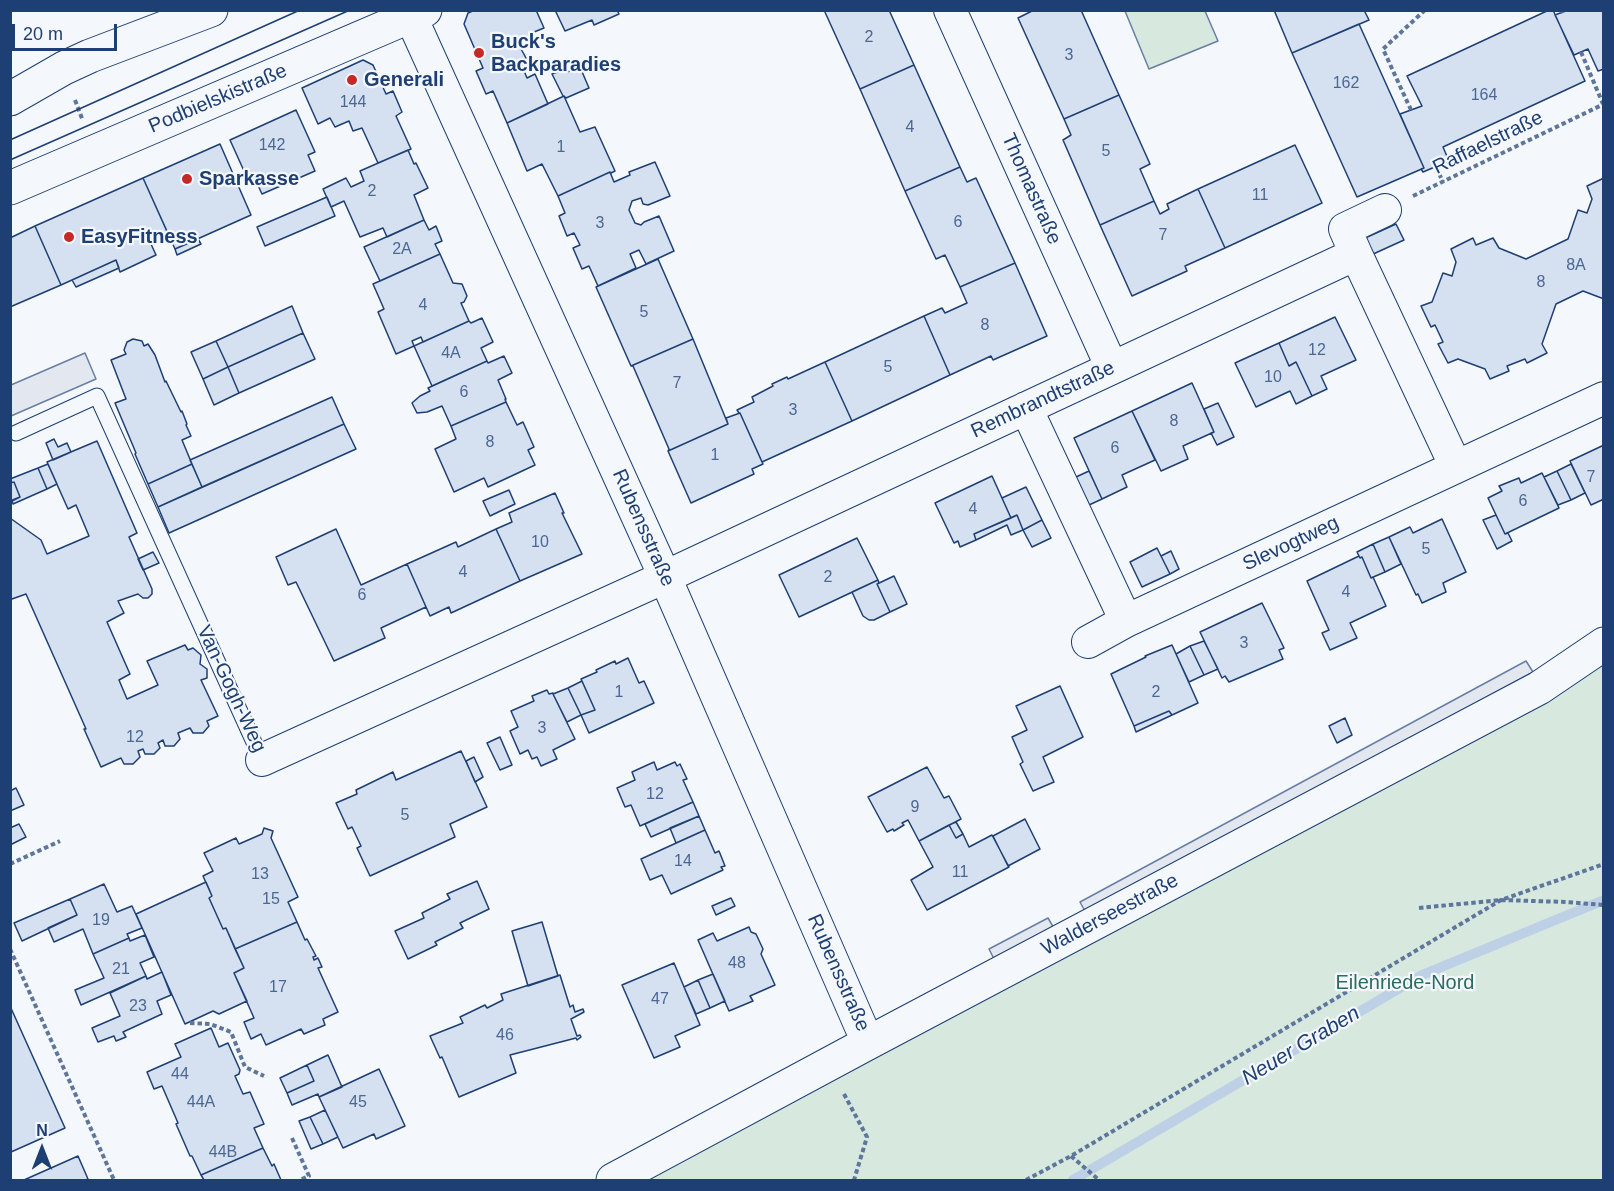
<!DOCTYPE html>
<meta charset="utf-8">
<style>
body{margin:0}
#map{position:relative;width:1614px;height:1191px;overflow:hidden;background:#f4f7fb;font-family:Arial,sans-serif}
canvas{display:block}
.frame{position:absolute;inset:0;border:12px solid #1d3f73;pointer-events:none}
.north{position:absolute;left:12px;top:1119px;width:60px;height:60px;-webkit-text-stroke:4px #f4f7fb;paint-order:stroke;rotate:0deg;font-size:16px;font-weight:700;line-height:24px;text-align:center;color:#1d3f73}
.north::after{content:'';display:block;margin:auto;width:21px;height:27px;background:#1d3f73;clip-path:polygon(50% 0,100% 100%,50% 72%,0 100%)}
.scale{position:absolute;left:12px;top:24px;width:105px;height:27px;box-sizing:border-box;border:3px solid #1d3f73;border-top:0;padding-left:8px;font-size:18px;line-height:21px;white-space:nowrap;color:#1d3f73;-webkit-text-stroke:4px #f4f7fb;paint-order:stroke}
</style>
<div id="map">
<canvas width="1614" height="1191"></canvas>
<div class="frame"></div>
<div class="north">N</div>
<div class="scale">20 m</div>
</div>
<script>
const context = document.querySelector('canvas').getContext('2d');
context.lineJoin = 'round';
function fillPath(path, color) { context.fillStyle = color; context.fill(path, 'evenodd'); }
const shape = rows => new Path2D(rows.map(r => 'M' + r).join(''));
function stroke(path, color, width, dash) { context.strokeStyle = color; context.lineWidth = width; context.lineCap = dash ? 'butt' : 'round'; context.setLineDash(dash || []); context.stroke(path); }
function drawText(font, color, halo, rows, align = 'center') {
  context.font = font + ' Arial,sans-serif'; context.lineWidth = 4.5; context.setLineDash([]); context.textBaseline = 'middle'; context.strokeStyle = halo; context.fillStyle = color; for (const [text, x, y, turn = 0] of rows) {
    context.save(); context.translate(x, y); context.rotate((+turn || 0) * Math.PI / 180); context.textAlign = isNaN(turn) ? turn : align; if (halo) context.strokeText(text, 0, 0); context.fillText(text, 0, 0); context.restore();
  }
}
const green = shape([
 [1125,11,1205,11,1218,41,1149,69,1125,11],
 [1603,644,1603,1180,613,1180,1603,644]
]);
const parking = shape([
 [85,353,96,379,11,416,11,385,85,353],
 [1526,661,1533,672,1086,913,1080,902,1526,661],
 [1048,918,1055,930,995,961,989,949,1048,918]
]);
const stream = shape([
 [1073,1180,1422,975,1604,900]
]);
const building = shape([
 [475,10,536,10,544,28,529,34,532,42,520,47,526,58,520,61,527,78,535,74,548,104,507,123,493,91,486,94,476,71,483,68,464,24,468,13,475,10],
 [555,10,617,10,619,14,594,25,592,20,565,31,555,10],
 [824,10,889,10,914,65,860,89,824,10],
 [1034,10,1081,10,1119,95,1064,119,1018,18,1034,10],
 [1274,10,1364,10,1369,20,1292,53,1274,10],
 [1549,10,1553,10,1585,81,1443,147,1449,161,1423,172,1421,169,1424,168,1400,114,1422,106,1407,76,1549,10],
 [1568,10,1604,10,1604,69,1598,71,1588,49,1574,55,1555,15,1568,10],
 [1359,24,1424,168,1357,197,1292,53,1359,24],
 [363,60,373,65,386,94,393,91,402,112,396,116,411,149,378,163,362,128,353,131,349,121,335,127,330,118,318,124,302,88,363,60],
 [914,65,960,167,905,191,860,89,914,65],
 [580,67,589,88,566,98,564,96,563,96,552,74,566,69,567,72,580,67],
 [1119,95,1150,164,1140,169,1154,201,1100,225,1063,140,1071,135,1064,119,1119,95],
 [564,96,580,132,595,127,615,171,611,173,610,172,558,196,542,164,527,171,507,123,564,96],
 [296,110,315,152,308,155,315,171,262,194,255,179,249,182,230,140,296,110],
 [220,144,251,215,175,249,143,178,220,144],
 [1295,145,1322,203,1225,248,1198,189,1295,145],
 [408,150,414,164,416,163,428,188,414,195,424,220,387,237,383,228,360,237,344,201,331,207,323,189,346,178,351,187,364,181,360,171,408,150],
 [655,162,670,196,648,205,643,204,641,198,632,201,629,210,635,223,641,225,644,222,659,216,674,251,646,264,639,250,630,254,636,268,598,286,589,266,582,269,573,248,580,245,574,233,567,236,559,216,565,213,558,196,610,172,614,182,630,175,629,172,655,162],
 [960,167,967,182,976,178,1015,263,960,287,945,255,936,259,905,191,960,167],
 [143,178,169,236,151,244,156,255,120,272,116,260,61,285,35,226,143,178],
 [1604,178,1604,299,1583,291,1556,304,1542,344,1547,353,1527,363,1525,359,1507,366,1509,371,1490,379,1485,369,1458,359,1448,363,1438,344,1443,342,1435,325,1431,327,1421,306,1432,302,1443,273,1452,276,1456,262,1451,249,1473,238,1476,245,1493,238,1499,248,1526,259,1568,239,1578,210,1587,213,1592,199,1587,186,1604,178],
 [1198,189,1225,248,1185,266,1187,271,1132,296,1100,225,1154,201,1160,214,1169,209,1167,204,1198,189],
 [327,197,335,216,265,246,257,227,327,197],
 [424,220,429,230,436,226,442,241,435,244,440,254,380,281,364,247,424,220],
 [1396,224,1404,240,1371,255,1363,239,1396,224],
 [35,226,61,285,10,307,10,238,35,226],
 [198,239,201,244,177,255,175,249,198,239],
 [440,254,453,283,462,284,467,296,464,302,461,303,469,321,423,342,421,337,412,341,414,346,396,354,378,312,384,309,373,284,440,254],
 [658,259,693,339,631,366,596,287,658,259],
 [116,260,119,268,76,287,72,280,116,260],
 [1015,263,1047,336,993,360,991,356,950,375,924,316,942,308,945,313,967,303,960,287,1015,263],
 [292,306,303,333,228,367,216,341,292,306],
 [924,316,950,375,852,421,825,362,924,316],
 [1335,317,1356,360,1321,376,1327,389,1312,396,1296,362,1289,366,1279,343,1335,317],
 [482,318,493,342,481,348,487,361,432,386,414,346,469,321,471,323,482,318],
 [303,333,315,359,239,393,228,367,303,333],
 [133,339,142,341,144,346,148,344,155,355,165,382,166,381,181,412,182,411,187,424,186,425,191,436,182,440,192,464,148,484,135,454,136,453,115,403,126,399,111,360,126,354,124,350,127,342,133,339],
 [693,339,728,424,668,451,669,449,633,366,631,366,693,339],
 [216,341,228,367,203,379,191,352,216,341],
 [1279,343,1289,366,1296,362,1312,396,1296,404,1290,391,1256,407,1235,363,1279,343],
 [504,356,512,373,498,380,506,399,505,399,506,402,451,426,442,406,427,412,417,413,412,403,420,396,430,391,428,388,487,361,488,363,504,356],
 [825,362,852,421,762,462,740,413,739,413,737,410,754,402,752,397,773,386,772,384,787,377,788,379,825,362],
 [228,367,239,393,214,405,203,379,228,367],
 [1192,383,1214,432,1183,446,1188,459,1161,471,1132,411,1192,383],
 [332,397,344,424,202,487,190,460,332,397],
 [506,402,517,425,523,422,534,447,528,450,535,465,488,487,484,478,454,492,435,449,456,439,451,426,506,402],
 [1218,403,1234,437,1217,445,1211,433,1214,432,1204,409,1218,403],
 [1132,411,1155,460,1122,475,1127,487,1102,499,1074,438,1132,411],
 [740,413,763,464,752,469,754,474,691,503,668,451,728,424,726,418,740,413],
 [344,424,356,449,169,533,158,507,344,424],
 [54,439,58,447,67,443,71,452,53,460,46,443,54,439],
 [97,441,137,533,129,537,152,589,152,594,148,598,143,598,138,594,118,601,124,613,107,622,130,674,119,680,127,699,158,685,147,661,185,645,188,650,193,648,201,655,200,664,207,669,207,678,201,680,218,716,207,721,209,726,203,733,193,733,190,728,178,733,180,739,174,746,165,746,163,740,158,743,160,748,154,754,145,754,143,749,138,751,140,757,133,764,124,764,121,758,101,767,84,729,86,729,26,594,12,599,10,596,10,518,41,540,47,554,89,536,76,505,68,509,47,462,97,441],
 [1604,445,1604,499,1591,505,1570,461,1604,445],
 [48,464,57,484,47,489,38,468,48,464],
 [192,464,202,487,158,507,148,484,192,464],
 [1571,464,1585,493,1571,500,1557,471,1571,464],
 [38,468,47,489,13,504,12,501,20,497,14,482,10,483,10,479,38,468],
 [1089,471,1102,499,1089,505,1076,477,1089,471],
 [1557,471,1571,500,1558,505,1544,477,1557,471],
 [1542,473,1559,508,1505,534,1488,498,1502,491,1499,486,1519,478,1521,483,1542,473],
 [992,476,1011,518,974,534,976,540,960,547,958,541,954,543,935,503,992,476],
 [14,482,20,497,10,501,10,483,14,482],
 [1026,487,1042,520,1023,530,1017,515,1011,518,1002,498,1026,487],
 [509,490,515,504,490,516,483,501,509,490],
 [555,493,564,513,562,513,582,554,520,581,496,529,512,522,509,513,555,493],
 [1017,515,1023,530,1011,535,1007,525,976,540,974,534,1017,515],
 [1496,515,1505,534,1508,533,1512,541,1497,549,1483,520,1496,515],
 [1442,519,1466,572,1443,583,1446,592,1422,603,1418,594,1416,595,1389,537,1410,527,1413,533,1442,519],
 [1042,520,1051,538,1032,547,1023,530,1042,520],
 [336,529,361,585,407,564,426,607,381,628,385,638,334,661,296,582,288,585,276,557,336,529],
 [496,529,520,581,451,613,449,607,430,616,407,564,456,542,458,547,496,529],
 [1389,537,1401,564,1385,572,1373,544,1389,537],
 [857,538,878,580,799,617,779,575,857,538],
 [1373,544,1385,572,1371,578,1362,557,1360,558,1357,552,1373,544],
 [1157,548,1170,574,1142,587,1130,562,1157,548],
 [1171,551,1179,569,1170,574,1161,556,1171,551],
 [153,552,159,563,143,570,138,559,153,552],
 [1359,556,1360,558,1362,557,1371,578,1373,577,1386,606,1350,623,1357,638,1330,650,1322,633,1329,630,1307,581,1359,556],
 [894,576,907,604,890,612,877,584,894,576],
 [878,580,879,583,877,584,890,612,874,620,869,620,863,616,852,592,878,580],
 [1262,603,1284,648,1279,650,1283,659,1229,682,1225,676,1222,678,1200,632,1262,603],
 [1204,641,1218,669,1204,675,1190,646,1204,641],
 [1172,645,1198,703,1172,715,1169,711,1134,726,1111,674,1146,657,1145,656,1172,645],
 [1190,646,1204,675,1189,682,1176,654,1190,646],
 [628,658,639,683,644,681,654,703,589,733,581,715,595,710,581,679,597,672,596,670,615,661,616,664,628,658],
 [582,681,595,710,581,715,568,688,582,681],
 [1060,686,1083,737,1043,757,1054,782,1033,791,1020,764,1023,762,1012,737,1027,730,1016,706,1060,686],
 [568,688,581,715,567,722,553,694,568,688],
 [547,690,549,694,553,693,553,694,575,739,553,750,557,759,541,766,537,757,532,759,528,750,520,754,510,731,518,727,511,711,534,701,532,696,547,690],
 [1169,711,1172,715,1136,732,1134,726,1169,711],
 [1345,718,1352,735,1337,743,1329,726,1345,718],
 [500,737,512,765,500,770,487,743,500,737],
 [461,751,487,807,450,824,455,837,370,876,357,848,361,846,352,827,348,829,336,803,357,794,356,790,393,772,396,780,461,751],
 [474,757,483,777,475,782,466,761,474,757],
 [654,762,657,770,675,762,677,766,680,764,687,779,683,780,693,802,640,826,631,805,625,807,617,788,635,780,632,772,654,762],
 [927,767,944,798,949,796,961,819,919,841,908,820,902,823,904,825,894,831,893,829,887,832,868,797,927,767],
 [16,788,24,805,10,811,10,791,16,788],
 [693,802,699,816,651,837,645,824,693,802],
 [699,816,705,830,676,843,670,828,699,816],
 [1025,819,1040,849,1008,866,993,836,1025,819],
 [956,822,963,834,956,838,949,825,956,822],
 [19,824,26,837,10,845,10,828,19,824],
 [949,825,956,838,963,834,969,847,992,835,1009,867,927,910,911,880,933,867,919,841,949,825],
 [264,828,273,831,271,838,298,897,288,902,297,922,235,949,226,928,223,929,209,898,212,896,203,876,213,871,204,853,236,838,239,844,262,834,264,828],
 [705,830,715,853,719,851,725,866,721,867,723,870,671,894,662,875,650,880,641,859,705,830],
 [477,881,489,909,460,923,463,928,435,942,437,945,408,959,395,931,424,918,422,913,450,899,447,894,477,881],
 [206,882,212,896,209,898,223,929,226,928,244,968,234,973,247,1001,219,1014,213,1011,185,1024,136,914,206,882],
 [104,884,117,912,132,906,142,928,127,934,129,938,93,954,83,929,54,942,48,928,77,915,70,899,104,884],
 [731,898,735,906,716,915,712,906,731,898],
 [70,899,77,915,22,941,14,923,70,899],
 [297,922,305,940,307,939,316,956,313,957,314,960,318,958,322,967,318,968,338,1012,323,1019,325,1025,304,1034,301,1029,266,1045,261,1034,251,1039,244,1022,254,1018,234,973,244,968,235,949,297,922],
 [542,922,558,976,528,986,512,931,542,922],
 [749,927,751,932,756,934,763,949,761,954,775,985,750,996,753,1001,729,1011,698,940,713,933,717,941,749,927],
 [145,935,154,957,140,963,146,976,81,1005,75,990,104,978,93,954,129,938,130,941,145,935],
 [674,963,700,1025,675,1036,680,1047,654,1058,622,985,674,963],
 [162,972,171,995,157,1001,162,1014,123,1032,126,1037,116,1041,114,1036,98,1042,92,1028,120,1016,110,993,146,976,147,979,162,972],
 [713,974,725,1001,710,1008,698,980,713,974],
 [560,975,570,1007,573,1005,575,1012,583,1009,584,1012,571,1019,577,1036,580,1035,581,1037,577,1040,576,1038,510,1055,516,1073,459,1097,442,1057,440,1058,430,1036,463,1023,460,1017,485,1005,487,1008,503,1000,501,994,560,975],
 [698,980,710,1008,696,1014,684,987,698,980],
 [10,1006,65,1128,11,1152,10,1151,10,1006],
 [211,1028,219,1047,228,1043,240,1070,239,1074,235,1076,243,1094,250,1092,264,1124,254,1128,263,1148,201,1175,192,1156,190,1156,176,1124,178,1123,162,1086,154,1089,147,1072,181,1057,175,1044,211,1028],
 [328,1055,342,1087,319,1097,318,1094,292,1105,287,1093,314,1081,307,1065,328,1055],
 [307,1065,314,1081,287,1093,280,1078,307,1065],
 [379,1069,405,1126,376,1139,374,1134,343,1148,319,1097,379,1069],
 [325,1110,338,1137,323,1144,310,1117,325,1110],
 [310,1117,323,1144,311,1149,299,1121,310,1117],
 [263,1148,272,1166,274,1164,281,1180,204,1180,201,1175,263,1148],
 [78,1156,88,1179,86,1180,24,1180,78,1156]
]);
const path = shape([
 [1561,10,1563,13],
 [1581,52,1603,104],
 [75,100,83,121],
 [1411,110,1383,49,1425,10],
 [1436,167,1443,182],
 [1413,196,1604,104],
 [10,864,60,841],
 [1419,908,1501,900,1566,902,1604,905],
 [10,949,114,1180],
 [190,1023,210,1024,231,1032,245,1067,264,1076],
 [844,1094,867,1137,854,1180],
 [292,1138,309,1176,300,1180],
 [1071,1156,1099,1180],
 [1026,1180,1071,1156,1501,900,1604,864]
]);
const lane = shape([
 [16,433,97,396,262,760]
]);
const street = shape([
 [950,10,1112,368],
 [411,17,665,577,868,1043],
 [1026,408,1126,621,1456,467,1356,254],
 [1456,467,1604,398],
 [1088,642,1126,621],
 [262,760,665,577,1356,254,1345,229,1385,210]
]);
const secondary = shape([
 [10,99,64,68,90,56,211,10],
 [10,188,425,10],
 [613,1180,868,1043,1539,688,1604,644]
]);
const tram = shape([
 [10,140,300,10],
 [10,160,350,10]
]);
const markers = [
 [479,53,6,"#c62828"],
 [352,80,6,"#c62828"],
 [187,179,6,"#c62828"],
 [69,237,6,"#c62828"]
];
const numberNames = [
 ["2",869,38],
 ["3",1069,56],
 ["162",1346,84],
 ["164",1484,96],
 ["144",353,103],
 ["4",910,128],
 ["142",272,146],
 ["1",561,148],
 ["5",1106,152],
 ["2",372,192],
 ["11",1260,196],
 ["6",958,223],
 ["3",600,224],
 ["7",1163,236],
 ["2A",402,250],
 ["8A",1576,266],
 ["8",1541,283],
 ["4",423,306],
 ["5",644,313],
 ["8",985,326],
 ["12",1317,351],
 ["4A",451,354],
 ["5",888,368],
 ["10",1273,378],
 ["7",677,384],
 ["6",464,393],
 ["3",793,411],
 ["8",1174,422],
 ["8",490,443],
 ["6",1115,449],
 ["1",715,456],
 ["7",1591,478],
 ["6",1523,502],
 ["4",973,510],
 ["10",540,543],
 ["5",1426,550],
 ["4",463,573],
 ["2",828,578],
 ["4",1346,593],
 ["6",362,596],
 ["3",1244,644],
 ["1",619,693],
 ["2",1156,693],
 ["3",542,729],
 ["12",135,738],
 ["12",655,795],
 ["9",915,808],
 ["5",405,816],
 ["14",683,862],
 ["11",960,873],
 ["13",260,875],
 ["15",271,900],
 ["19",101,921],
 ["48",737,964],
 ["21",121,970],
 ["17",278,988],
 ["47",660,1000],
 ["23",138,1007],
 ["46",505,1036],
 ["44",180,1075],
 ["44A",201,1103],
 ["45",358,1103],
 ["44B",223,1153]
];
const poiNames = [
 ["Buck's",491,42],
 ["Backparadies",491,65],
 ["Generali",364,80],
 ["Sparkasse",199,179],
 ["EasyFitness",81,237]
];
const streetNames = [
 ["Podbielskistraße",218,99,-23],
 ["Raffaelstraße",1488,143,-26],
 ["Thomastraße",1031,189,66],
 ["Rembrandtstraße",1043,400,-25],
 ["Rubensstraße",643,528,66],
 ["Slevogtweg",1291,544,-25],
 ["Van-Gogh-Weg",231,689,65],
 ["Walderseestraße",1110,915,-28],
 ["Rubensstraße",838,973,66]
];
const parkNames = [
 ["Eilenriede-Nord",1405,983]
];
const waterNames = [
 ["Neuer Graben",1301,1046,-31]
];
fillPath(green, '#d7e8df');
stroke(green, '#687fa3', 1.5);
fillPath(parking, '#e3e8f0');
stroke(parking, '#687fa3', 1.5);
stroke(stream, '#bed0e5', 10);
fillPath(building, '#d5e0f0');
stroke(building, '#1d3f73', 1.5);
stroke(lane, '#1d3f73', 17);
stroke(street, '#1d3f73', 34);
stroke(secondary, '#1d3f73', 35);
stroke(path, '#5e769c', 4, [4.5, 3]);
stroke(lane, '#f4f7fb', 15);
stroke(street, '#f4f7fb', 32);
stroke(secondary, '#f4f7fb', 33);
stroke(tram, '#1d3f73', 1.5);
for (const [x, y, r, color] of markers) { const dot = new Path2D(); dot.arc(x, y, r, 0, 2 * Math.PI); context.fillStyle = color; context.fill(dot); stroke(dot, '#f4f7fb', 2); }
drawText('16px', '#4b6792', null, numberNames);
drawText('bold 20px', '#1d3f73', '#f4f7fb', poiNames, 'left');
drawText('20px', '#1d3f73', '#f4f7fb', streetNames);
drawText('20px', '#2c6c60', '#f4f7fb', parkNames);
drawText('italic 21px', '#1d3f73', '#f4f7fb', waterNames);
</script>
